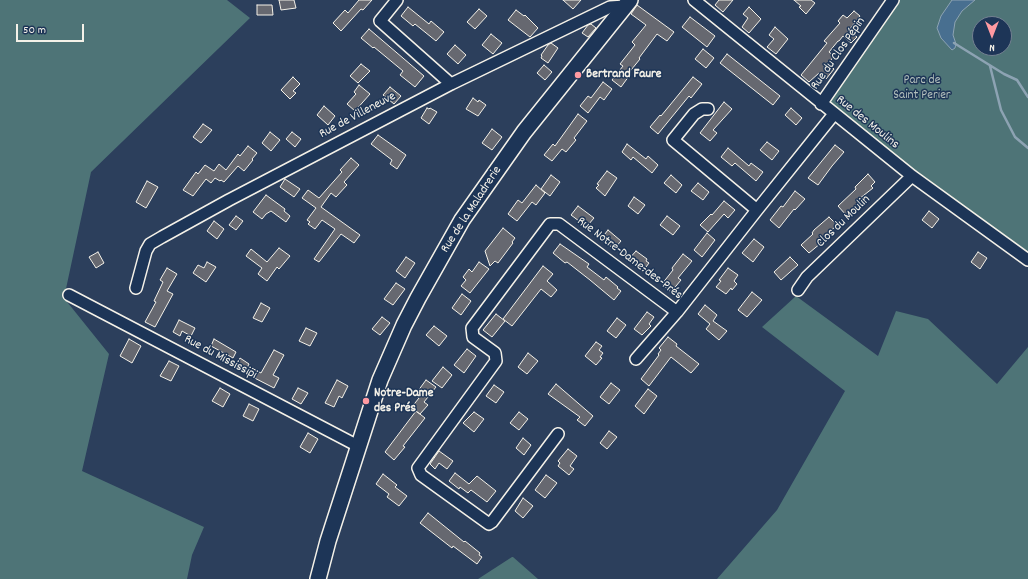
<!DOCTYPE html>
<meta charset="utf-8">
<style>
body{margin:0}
#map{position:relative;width:1028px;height:579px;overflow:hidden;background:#2c3f5c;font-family:Dekko,sans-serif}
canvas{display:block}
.north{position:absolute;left:972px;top:16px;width:40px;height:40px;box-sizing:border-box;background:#1d3557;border:1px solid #738091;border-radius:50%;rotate:180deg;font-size:11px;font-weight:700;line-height:16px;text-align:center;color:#f4f1e8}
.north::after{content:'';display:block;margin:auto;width:14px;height:18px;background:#ff9aa2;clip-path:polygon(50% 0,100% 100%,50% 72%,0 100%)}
.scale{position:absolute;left:16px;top:24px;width:68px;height:18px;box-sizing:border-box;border:2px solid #f4f1e8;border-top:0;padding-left:5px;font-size:12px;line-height:14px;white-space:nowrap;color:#f4f1e8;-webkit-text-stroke:3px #1d3557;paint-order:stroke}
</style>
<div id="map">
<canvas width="1028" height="579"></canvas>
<div class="north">N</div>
<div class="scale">50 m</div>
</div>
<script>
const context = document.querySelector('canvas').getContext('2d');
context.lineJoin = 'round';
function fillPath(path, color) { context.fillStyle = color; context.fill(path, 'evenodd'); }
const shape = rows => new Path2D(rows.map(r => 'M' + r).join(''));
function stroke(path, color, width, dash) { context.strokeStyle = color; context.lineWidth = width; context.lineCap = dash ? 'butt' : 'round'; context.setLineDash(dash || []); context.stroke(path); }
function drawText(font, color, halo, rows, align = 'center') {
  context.font = font + ' Dekko,sans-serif'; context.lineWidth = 3; context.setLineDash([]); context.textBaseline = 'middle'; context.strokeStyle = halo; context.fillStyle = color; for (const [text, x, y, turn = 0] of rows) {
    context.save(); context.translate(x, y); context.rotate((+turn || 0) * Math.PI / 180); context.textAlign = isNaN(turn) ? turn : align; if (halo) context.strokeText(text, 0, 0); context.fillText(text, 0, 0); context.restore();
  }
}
const green = shape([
 [0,0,227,0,250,18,91,172,64,298,109,354,82,471,204,527,192,555,187,579,0,579],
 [896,0,1028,0,1028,253,1013,243,891,154,828,103],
 [980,24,1004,24,1004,48,980,48],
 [796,296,878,356,896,311,928,319,997,384,1028,347,1028,579,717,579,777,510,845,391,762,327],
 [513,557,538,579,478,579,512,557]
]);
const water = shape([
 [952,0,975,0,962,11,955,22,953,35,956,44,955,48,952,50,941,38,937,28,941,16,952,0]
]);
const stream = shape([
 [954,43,1004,74,1017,80,1028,97],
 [990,66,1001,110,1015,137,1028,148]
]);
const building = shape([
 [279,0,294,0,296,8,281,10,279,0],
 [359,0,372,0,363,10,361,9,341,31,333,23,345,10,348,13,359,0],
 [563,0,581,0,573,9,563,0],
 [719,0,733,0,723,12,715,5,719,0],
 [794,0,811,0,815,3,806,14,799,7,801,6,794,0],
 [257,5,272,5,273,15,257,15,257,5],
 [637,5,674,32,667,41,657,34,639,58,640,59,627,75,629,76,621,87,612,80,623,66,620,64,635,45,632,42,646,25,631,14,637,5],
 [408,7,429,24,431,21,444,32,436,41,415,24,413,26,401,16,408,7],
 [749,7,761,19,749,33,742,27,748,18,743,14,749,7],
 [479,9,487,16,475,29,467,22,479,9],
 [516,10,524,16,525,15,538,28,530,37,508,20,516,10],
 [854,11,860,16,849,30,857,37,851,43,843,36,839,41,838,41,829,52,834,56,828,64,834,69,826,79,819,73,809,82,801,75,827,43,824,41,840,23,838,21,843,15,847,18,854,11],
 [690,17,715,36,707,47,682,27,690,17],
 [591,24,596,28,588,37,582,33,588,25,591,24],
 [775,27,788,39,776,54,767,47,774,39,769,35,775,27],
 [369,29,424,76,415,87,400,75,403,71,374,47,373,48,361,38,369,29],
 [491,34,502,43,493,54,482,45,491,34],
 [551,43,558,48,548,63,541,58,542,56,541,55,548,45,551,43],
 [455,45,466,55,458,64,447,54,455,45],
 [703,49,714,58,706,68,695,59,703,49],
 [727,54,780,96,773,105,720,63,727,54],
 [361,64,370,71,358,83,350,76,361,64],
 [544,65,552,72,545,80,537,73,544,65],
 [293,77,300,84,293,91,296,93,290,99,281,90,293,77],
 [693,77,702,84,691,98,689,96,658,134,650,127,660,115,661,116,693,77],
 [603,82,612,89,604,100,600,97,588,113,580,106,588,96,591,98,603,82],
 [359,85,370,94,355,111,347,104,356,94,354,92,359,85],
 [390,87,401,96,394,104,383,95,390,87],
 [473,98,478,102,479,100,486,105,478,116,466,109,473,98],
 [724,102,732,109,713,130,717,133,710,141,700,133,724,102],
 [324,106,335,116,328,125,317,115,324,106],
 [427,108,429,109,430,108,437,112,429,124,421,118,427,108],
 [791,108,802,118,796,125,785,115,791,108],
 [578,114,587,121,574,138,576,140,566,152,562,149,552,161,544,155,553,144,555,146,578,114],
 [203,124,212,130,201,143,193,137,203,124],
 [492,129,502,137,492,150,482,143,492,129],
 [270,132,280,140,271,151,262,143,270,132],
 [292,132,301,139,295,147,286,139,292,132],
 [378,135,406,155,397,169,390,164,392,160,371,144,378,135],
 [767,142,779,151,772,160,760,150,767,142],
 [627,144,646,159,648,156,658,165,652,173,633,157,631,160,622,152,627,144],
 [835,145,844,152,832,166,818,185,808,178,835,145],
 [248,146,257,153,252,159,253,160,244,171,238,166,224,182,221,180,220,181,215,178,211,183,206,179,193,196,183,190,196,172,198,174,205,165,214,171,219,164,226,170,238,154,240,156,248,146],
 [728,148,749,166,751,163,763,172,756,181,735,163,732,166,721,157,728,148],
 [351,158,359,165,344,182,347,185,336,197,331,193,321,207,360,235,354,243,341,234,319,262,314,259,335,229,322,220,315,229,308,224,310,222,307,220,316,208,302,198,308,190,319,198,342,172,340,170,351,158],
 [607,171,617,178,605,196,596,188,599,185,597,184,607,171],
 [868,174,875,182,871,186,873,188,859,199,860,200,856,204,858,207,852,213,850,211,846,215,838,206,856,189,855,187,868,174],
 [551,175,560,182,550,196,541,189,551,175],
 [671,175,682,185,676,193,664,183,671,175],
 [285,179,300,189,294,197,280,187,285,179],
 [147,181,158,187,146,208,136,202,147,181],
 [698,183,709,192,703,200,691,191,698,183],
 [536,185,545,193,536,205,532,202,517,221,508,214,518,200,522,203,536,185],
 [795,191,805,199,795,210,794,209,779,228,770,220,781,206,783,207,795,191],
 [266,195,285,209,284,211,290,216,286,222,271,211,266,214,262,219,253,212,266,195],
 [634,197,645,205,638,214,628,206,634,197],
 [724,201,735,210,728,218,724,214,708,232,700,225,711,214,712,215,724,201],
 [578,206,594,218,588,225,585,223,583,224,571,215,578,206],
 [929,211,939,219,932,228,922,220,929,211],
 [236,216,243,221,236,230,229,225,236,216],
 [667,216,680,226,673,235,660,225,667,216],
 [829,217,837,225,820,241,821,243,809,253,801,245,813,234,812,233,814,230,829,217],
 [214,221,224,229,217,239,207,231,214,221],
 [503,228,515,238,512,242,513,243,498,263,495,261,490,266,485,251,503,228],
 [608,230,621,241,614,249,601,239,608,230],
 [707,233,715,240,702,257,694,250,707,233],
 [754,239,764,247,753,262,742,253,754,239],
 [560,244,589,264,587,267,604,280,606,277,618,287,617,288,621,291,614,300,590,280,567,262,565,263,553,253,560,244],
 [279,248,290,256,279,269,277,267,267,281,258,274,262,268,246,256,251,249,267,262,279,248],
 [636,251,647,259,646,261,649,263,643,271,628,260,636,251],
 [98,252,104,263,96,268,89,257,98,252],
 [978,252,987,258,980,269,971,262,978,252],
 [683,254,692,261,678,278,681,280,671,292,662,284,673,270,672,268,683,254],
 [406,257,415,263,405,278,396,271,406,257],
 [790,257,798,265,781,280,774,272,790,257],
 [207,262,216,267,206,282,193,273,198,265,204,268,207,262],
 [479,262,489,269,470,293,461,286,466,280,463,277,469,269,472,272,479,262],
 [543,266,553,274,547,281,557,290,551,297,541,289,512,326,503,319,543,266],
 [167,268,177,274,167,291,173,294,155,327,145,322,156,302,154,301,163,282,160,280,167,268],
 [728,268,738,275,734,281,737,284,732,290,731,288,726,294,716,287,721,281,719,280,728,268],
 [396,283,405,289,393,305,384,299,396,283],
 [752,292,762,300,747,317,738,310,752,292],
 [462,294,471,301,461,315,452,308,462,294],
 [261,303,270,308,262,322,253,318,261,303],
 [705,305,717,315,713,321,727,331,719,340,706,329,710,324,698,314,705,305],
 [647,312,654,317,649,324,651,326,642,335,634,329,647,312],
 [496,314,505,321,492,337,483,330,496,314],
 [382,317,390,323,380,335,372,329,382,317],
 [617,318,626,325,616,338,607,331,617,318],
 [179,320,195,328,191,336,182,331,180,336,173,332,179,320],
 [434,326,447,336,439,346,426,335,434,326],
 [306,328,317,333,310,346,299,341,306,328],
 [668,337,677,344,676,346,699,364,691,373,671,357,649,386,641,379,659,355,658,354,661,350,659,348,668,337],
 [129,339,141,346,132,363,120,356,129,339],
 [214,339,236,352,233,358,211,346,214,339],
 [596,342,602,346,599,350,603,353,600,357,602,358,596,365,585,356,596,342],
 [467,349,476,356,464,373,454,365,467,349],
 [274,350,284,355,273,375,279,378,274,388,235,368,240,358,249,364,248,366,261,373,274,350],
 [528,353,538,361,527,374,518,367,528,353],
 [169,361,179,366,171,381,160,376,169,361],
 [443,367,452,375,442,388,432,381,443,367],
 [337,380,348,386,342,398,339,396,334,407,325,403,337,380],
 [426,380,436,387,424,402,428,405,420,414,411,408,419,398,415,395,426,380],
 [611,383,620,390,609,404,600,397,611,383],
 [556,384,593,416,585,426,577,420,580,417,548,394,556,384],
 [494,385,504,392,496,403,486,396,494,385],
 [220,388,230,394,223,407,212,401,220,388],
 [298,388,308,393,301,404,292,399,298,388],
 [648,389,657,396,644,414,635,406,648,389],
 [249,404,259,409,253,421,243,416,249,404],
 [416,411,425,418,403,446,405,447,394,460,385,452,416,411],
 [474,412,484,419,474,432,463,423,474,412],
 [519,412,528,419,519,430,510,423,519,412],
 [609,431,617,437,607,449,600,443,609,431],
 [308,433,318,439,310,453,300,447,308,433],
 [523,438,531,445,524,455,516,448,523,438],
 [568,449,577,456,570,466,574,469,569,475,558,466,560,463,558,461,568,449],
 [439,451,453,461,447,469,439,463,435,469,430,464,439,451],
 [455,473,469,484,477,476,496,491,487,502,471,490,468,493,460,487,459,489,449,481,455,473],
 [383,474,397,485,395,487,407,496,399,506,387,497,389,494,376,484,383,474],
 [546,475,557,483,545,498,535,490,546,475],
 [523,498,533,506,523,518,515,511,523,498],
 [428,513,464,542,465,541,480,553,479,555,482,557,477,564,453,546,452,548,420,523,428,513]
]);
const minor = shape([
 [397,0,380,21,451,84],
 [694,0,912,176,1028,260],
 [821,104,893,0],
 [708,109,702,109,694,114,673,140,757,210],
 [136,288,146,251,150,244,162,237,229,200,451,84,610,7,625,6],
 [798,290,807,277,912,176],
 [69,295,358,446],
 [636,359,677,312,757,210,834,114],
 [558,434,492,522,489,524,421,475,418,468,496,361,495,353,473,337,472,328,550,224,559,224,677,312]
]);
const secondary = shape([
 [318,579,328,541,380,380,404,325,418,298,462,220,524,132,630,0]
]);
const markers = [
 [578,75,4,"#ff9aa2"],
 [366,401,4,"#ff9aa2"]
];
const streetNames = [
 ["Rue du Clos Pépin",839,54,-55],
 ["Rue de Villeneuve",358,116,-28],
 ["Rue des Moulins",867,123,39],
 ["Rue de la Maladrerie",472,210,-57],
 ["Clos du Moulin",844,222,-44],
 ["Rue Notre-Dame-des-Prés",629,259,37],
 ["Rue du Mississipi",220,358,28]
];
const poiNames = [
 ["Bertrand Faure",586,75],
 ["Notre-Dame",374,394],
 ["des Prés",374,409]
];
const parkNames = [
 ["Parc de",922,81],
 ["Saint Perier",922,96]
];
fillPath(green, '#4e7477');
fillPath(water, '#486f90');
stroke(water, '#8da3b3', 1);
stroke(stream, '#8da3b3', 2.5);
fillPath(building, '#666870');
stroke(building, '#f4f1e8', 1);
stroke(minor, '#f4f1e8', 14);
stroke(secondary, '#f4f1e8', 18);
stroke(minor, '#1d3557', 11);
stroke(secondary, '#1d3557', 15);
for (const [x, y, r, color] of markers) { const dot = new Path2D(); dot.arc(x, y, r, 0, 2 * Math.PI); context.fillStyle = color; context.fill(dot); stroke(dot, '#1d3557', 1.5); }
drawText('13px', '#f4f1e8', '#1d3557', streetNames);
drawText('bold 13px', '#f4f1e8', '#1d3557', poiNames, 'left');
drawText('13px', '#b2bfbb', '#1d3557', parkNames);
</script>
